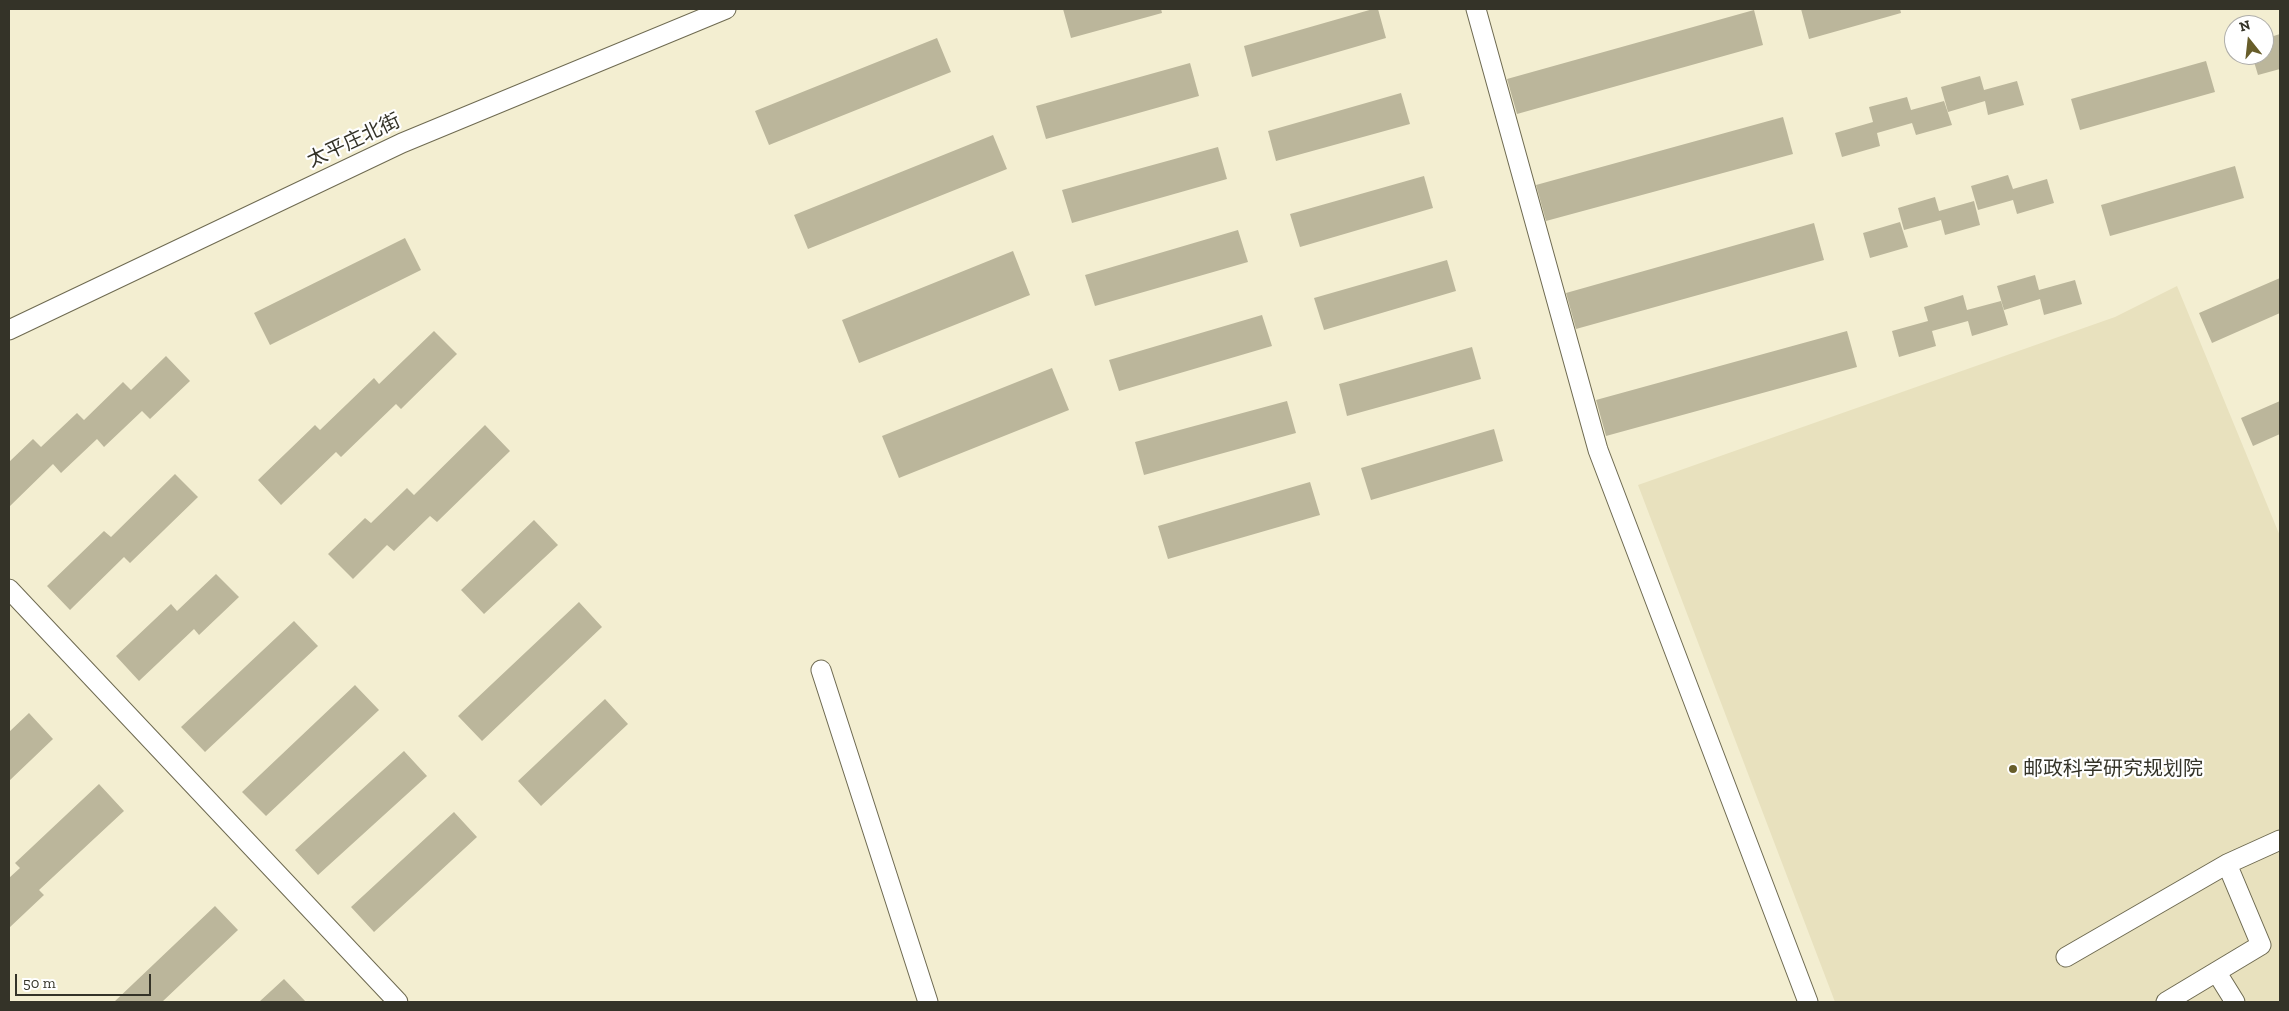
<!DOCTYPE html>
<meta charset="utf-8">
<style>
body{margin:0}
#map{position:relative;width:2289px;height:1011px;overflow:hidden;background:#f3eed1;font-family:"Zilla Slab",serif}
canvas{display:block}
.frame{position:absolute;inset:0;border:10px solid #343328;pointer-events:none}
.north{position:absolute;left:2224px;top:15px;width:50px;height:50px;box-sizing:border-box;background:#fff;border:1px solid #aeada9;border-radius:50%;rotate:344deg;font-size:14px;font-weight:700;line-height:20px;text-align:center;color:#343328}
.north::after{content:'';display:block;margin:auto;width:18px;height:22px;background:#675d2a;clip-path:polygon(50% 0,100% 100%,50% 72%,0 100%)}
.scale{position:absolute;left:15px;top:974px;width:136px;height:22px;box-sizing:border-box;border:2px solid #343328;border-top:0;padding-left:6px;font-size:15px;line-height:18px;white-space:nowrap;color:#343328;-webkit-text-stroke:4px #fff;paint-order:stroke}
</style>
<div id="map">
<canvas width="2289" height="1011"></canvas>
<div class="frame"></div>
<div class="north">N</div>
<div class="scale">50 m</div>
</div>
<script>
const context = document.querySelector('canvas').getContext('2d');
context.lineJoin = 'round';
function fillPath(path, color) { context.fillStyle = color; context.fill(path, 'evenodd'); }
const shape = rows => new Path2D(rows.map(r => 'M' + r).join(''));
function stroke(path, color, width, dash) { context.strokeStyle = color; context.lineWidth = width; context.lineCap = dash ? 'butt' : 'round'; context.setLineDash(dash || []); context.stroke(path); }
function drawText(font, color, halo, rows, align = 'center') {
  context.font = font + ' "Zilla Slab","Noto Sans SC",serif'; context.lineWidth = 4.5; context.setLineDash([]); context.textBaseline = 'middle'; context.strokeStyle = halo; context.fillStyle = color; for (const [text, x, y, turn = 0] of rows) {
    context.save(); context.translate(x, y); context.rotate((+turn || 0) * Math.PI / 180); context.textAlign = isNaN(turn) ? turn : align; if (halo) context.strokeText(text, 0, 0); context.fillText(text, 0, 0); context.restore();
  }
}
const built = shape([
 [2177,286,2280,536,2280,1002,1835,1002,1638,485,2115,317]
]);
const building = shape([
 [1063,9,1161,9,1162,13,1071,38],
 [1373,9,1378,9,1386,38,1252,77,1244,46],
 [1801,9,1900,9,1901,13,1809,39],
 [1754,10,1763,45,1517,114,1507,79],
 [2280,34,2280,69,2258,75,2252,55,2264,55,2264,39],
 [937,38,951,72,769,145,755,111],
 [2206,61,2215,92,2080,130,2071,99],
 [1190,63,1199,96,1046,139,1036,106],
 [1980,76,1984,90,2017,81,2024,105,1988,115,1985,101,1948,112,1941,87],
 [1401,93,1410,124,1276,161,1268,131],
 [1907,97,1911,110,1944,101,1952,125,1916,135,1912,123,1877,133,1880,146,1842,157,1835,133,1873,122,1869,107],
 [1783,117,1793,154,1546,221,1536,185],
 [993,135,1007,169,808,249,794,215],
 [1218,147,1227,179,1072,223,1062,190],
 [2235,166,2244,198,2110,236,2101,205],
 [2008,175,2013,189,2047,179,2054,203,2017,214,2013,200,1978,210,1971,186],
 [1424,176,1433,208,1300,247,1290,214],
 [1935,197,1939,211,1974,201,1980,225,1945,235,1941,220,1904,230,1898,208],
 [1900,222,1908,247,1870,258,1863,233],
 [1814,223,1824,260,1576,329,1566,293],
 [1238,230,1248,262,1095,306,1085,275],
 [405,238,421,270,270,345,254,313],
 [1013,251,1030,295,859,363,842,320],
 [1447,260,1456,291,1324,330,1314,298],
 [2035,275,2039,290,2075,280,2082,304,2044,315,2040,299,2004,310,1997,286],
 [2280,278,2280,313,2212,343,2199,313],
 [1963,295,1967,310,2001,301,2008,325,1972,336,1968,321,1932,331,1936,346,1899,357,1892,331,1928,321,1924,307],
 [1262,315,1272,346,1119,391,1109,360],
 [434,331,457,354,401,409,396,404,341,457,336,452,281,505,258,480,315,425,320,430,374,378,379,384],
 [1847,331,1857,367,1606,436,1596,400],
 [1472,347,1481,379,1347,416,1339,384],
 [166,356,190,381,150,419,142,411,104,447,97,439,61,473,53,464,9,507,9,462,33,439,41,447,77,413,84,420,123,382,131,390],
 [1052,368,1069,410,899,478,882,436],
 [1287,401,1296,433,1144,475,1135,442],
 [2280,401,2280,434,2253,446,2241,418],
 [485,425,510,451,437,522,430,516,394,551,387,545,353,579,328,554,365,518,371,523,407,488,414,495],
 [1494,429,1503,461,1371,500,1361,468],
 [175,474,198,497,130,563,124,557,70,610,47,586,104,531,111,537],
 [1310,482,1320,515,1168,559,1158,526],
 [534,520,558,545,484,614,461,590],
 [216,574,239,597,199,635,194,629,139,681,116,656,171,604,177,611],
 [579,602,602,627,482,741,458,716],
 [294,621,318,646,205,752,181,727],
 [355,685,379,710,266,816,242,792],
 [605,699,628,724,541,806,518,781],
 [29,713,53,739,9,781,9,732],
 [404,751,427,776,318,875,295,850],
 [99,784,124,811,39,890,44,895,9,928,9,878,20,868,15,863],
 [454,812,477,837,374,932,351,907],
 [215,906,238,930,162,1002,114,1002],
 [284,979,306,1002,259,1002]
]);
const minor = shape([
 [1476,9,1598,450,1808,1002],
 [9,330,402,143,726,9],
 [9,589,398,1002],
 [821,670,928,1002],
 [2066,957,2227,864,2280,840],
 [2217,973,2235,1002],
 [2166,1002,2261,945,2227,864]
]);
const markers = [
 [2013,769,5,"#675d2a"]
];
const streetNames = [
 ["太平庄北街",354,141,-25]
];
const poiNames = [
 ["邮政科学研究规划院",2023,769]
];
fillPath(built, '#e8e1be');
fillPath(building, '#bbb69b');
stroke(minor, '#6e6a51', 21);
stroke(minor, '#fff', 19);
for (const [x, y, r, color] of markers) { const dot = new Path2D(); dot.arc(x, y, r, 0, 2 * Math.PI); context.fillStyle = color; context.fill(dot); stroke(dot, '#fff', 2); }
drawText('20px', '#343328', '#fff', streetNames);
drawText('20px', '#343328', '#fff', poiNames, 'left');
</script>
